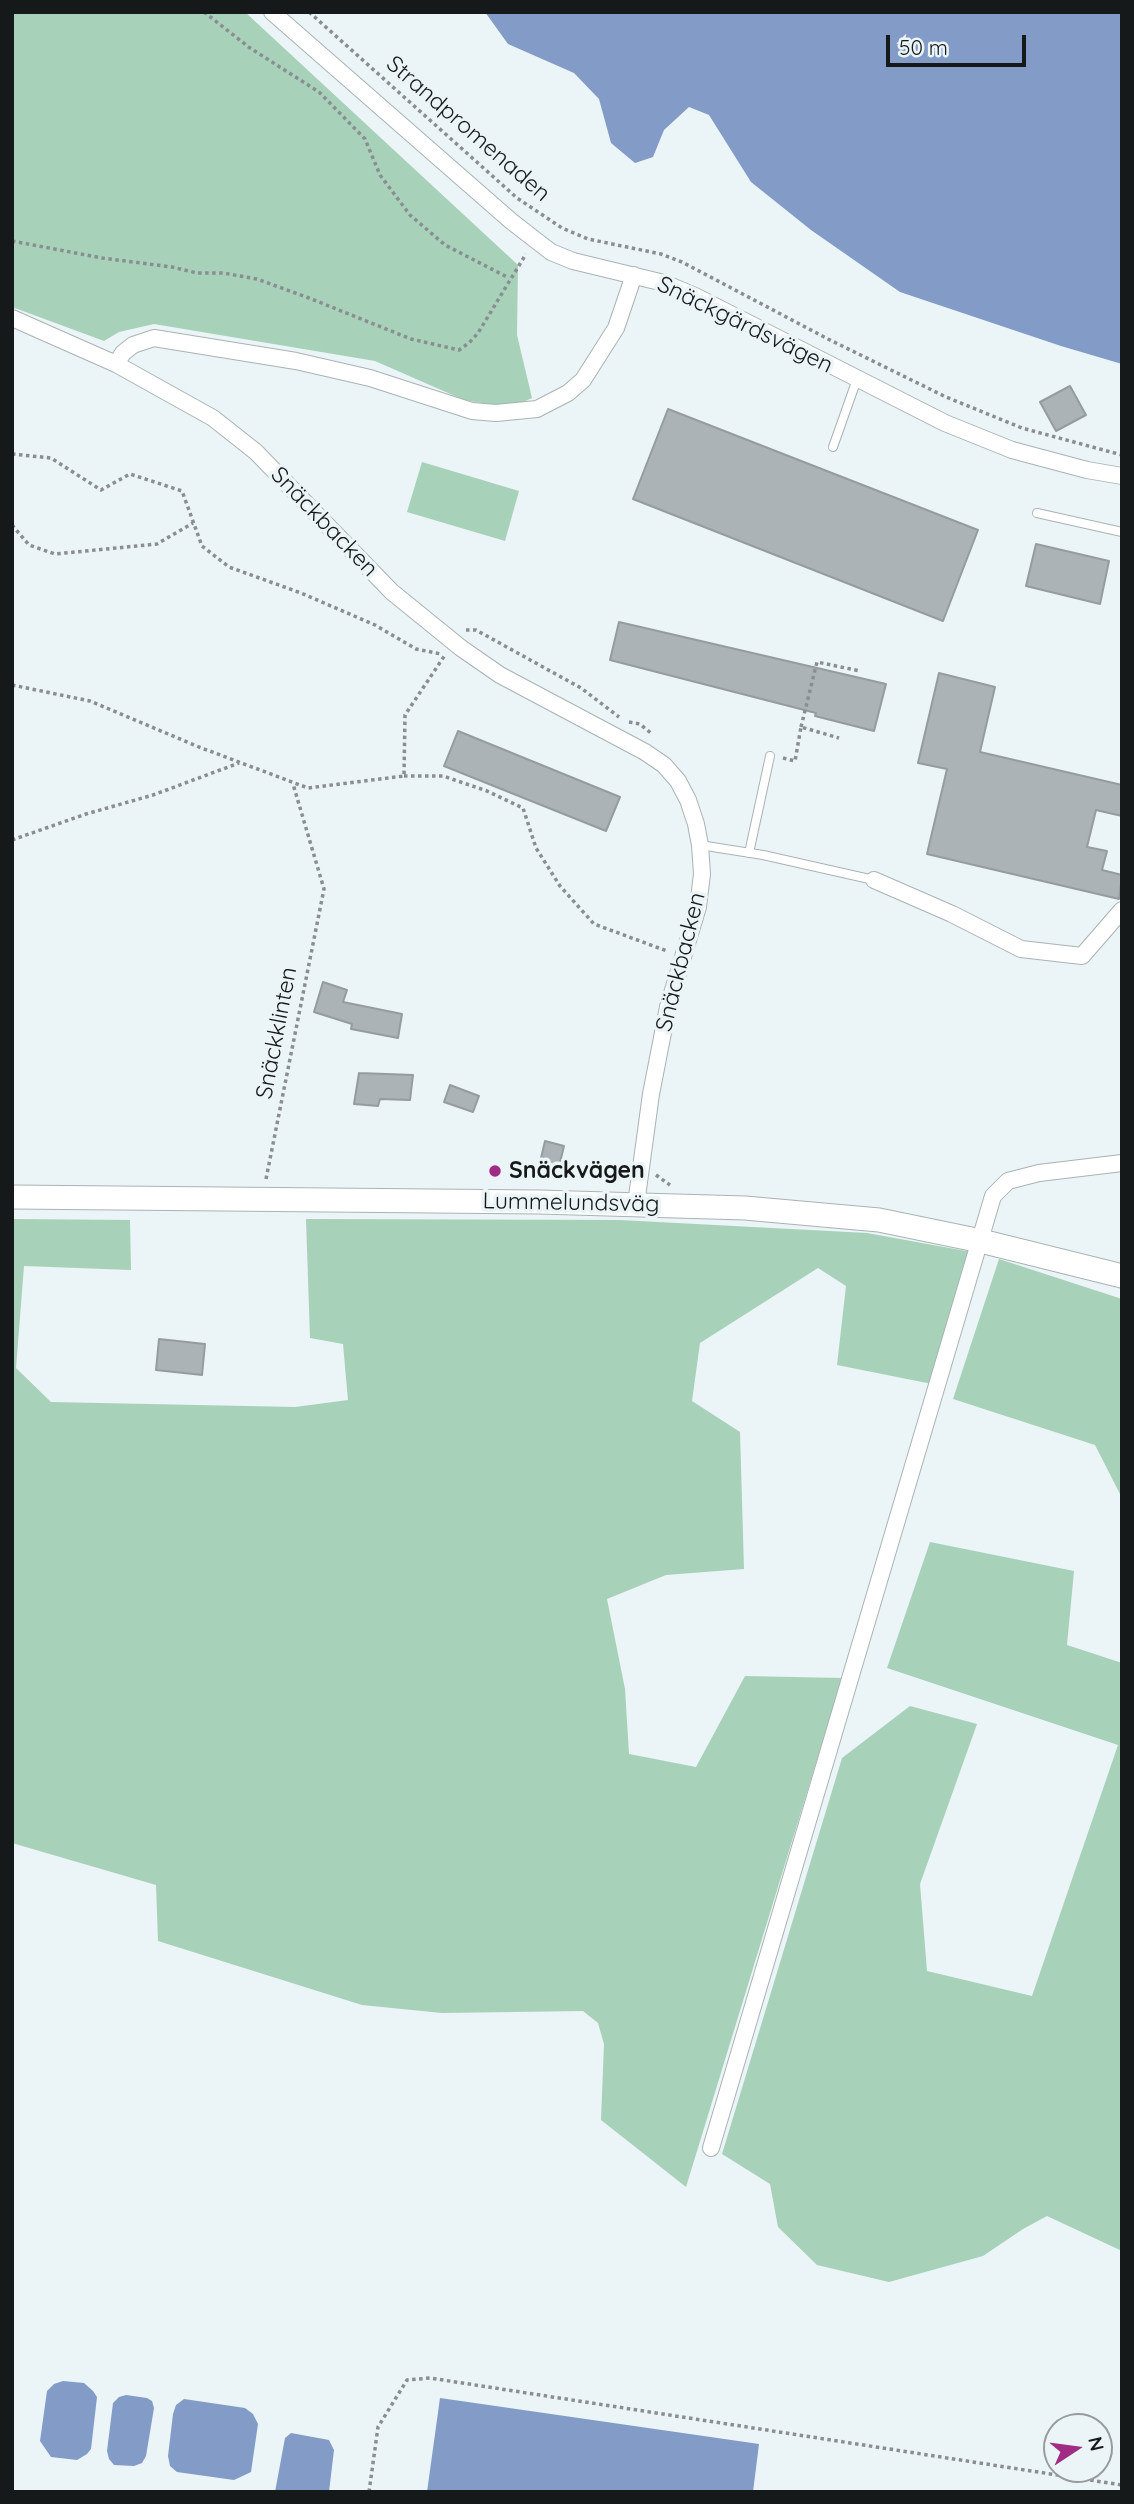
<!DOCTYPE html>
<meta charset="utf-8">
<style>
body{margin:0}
#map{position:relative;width:1134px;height:2504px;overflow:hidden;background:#ebf4f6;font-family:Quicksand,sans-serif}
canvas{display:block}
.frame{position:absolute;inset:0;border:14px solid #16191a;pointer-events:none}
.north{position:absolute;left:1043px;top:2413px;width:70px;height:70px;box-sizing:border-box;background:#ebf4f6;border:2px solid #969c9e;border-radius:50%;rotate:77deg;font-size:19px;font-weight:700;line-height:28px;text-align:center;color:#16191a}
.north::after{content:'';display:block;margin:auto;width:24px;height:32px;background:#a02c86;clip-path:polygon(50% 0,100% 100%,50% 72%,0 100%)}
.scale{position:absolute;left:886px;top:35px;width:140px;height:32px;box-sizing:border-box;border:4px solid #16191a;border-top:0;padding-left:9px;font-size:21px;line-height:24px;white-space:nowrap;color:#16191a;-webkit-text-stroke:5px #ebf4f6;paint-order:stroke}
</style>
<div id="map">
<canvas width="1134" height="2504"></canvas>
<div class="frame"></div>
<div class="north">N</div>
<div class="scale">50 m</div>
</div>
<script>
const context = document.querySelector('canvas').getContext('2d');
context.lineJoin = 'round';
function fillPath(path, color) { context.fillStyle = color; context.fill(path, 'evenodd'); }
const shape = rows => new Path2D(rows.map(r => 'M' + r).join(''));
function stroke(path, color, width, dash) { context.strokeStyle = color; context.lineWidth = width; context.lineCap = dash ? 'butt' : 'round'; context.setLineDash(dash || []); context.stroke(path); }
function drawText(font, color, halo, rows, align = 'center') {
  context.font = font + ' Quicksand,sans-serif'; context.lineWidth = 7; context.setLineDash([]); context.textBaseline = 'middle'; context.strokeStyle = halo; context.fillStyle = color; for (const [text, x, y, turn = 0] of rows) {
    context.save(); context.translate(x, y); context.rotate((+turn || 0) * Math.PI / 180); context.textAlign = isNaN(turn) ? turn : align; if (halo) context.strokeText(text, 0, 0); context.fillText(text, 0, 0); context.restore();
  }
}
const green = shape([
 [12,12,245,12,518,265,517,335,532,398,510,408,464,400,375,361,154,324,119,332,104,341,12,307],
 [422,462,519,491,505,541,407,512],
 [12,1219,130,1220,131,1270,24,1266,16,1368,51,1402,295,1407,348,1400,343,1344,310,1338,306,1219,620,1220,867,1233,977,1253,937,1385,837,1365,846,1286,818,1268,700,1343,692,1401,740,1432,744,1569,666,1575,607,1599,625,1689,629,1754,696,1767,745,1676,842,1678,686,2187,601,2120,604,2044,598,2023,583,2011,442,2013,362,2005,158,1941,156,1885,12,1843],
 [999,1259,1122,1299,1122,1498,1095,1445,953,1399],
 [930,1542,1074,1571,1067,1645,1122,1663,1122,2251,1047,2216,1023,2229,983,2256,889,2282,817,2265,778,2227,770,2184,722,2154,842,1758,910,1706,977,1724,920,1884,927,1971,1032,1996,1118,1745,887,1668]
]);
const water = shape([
 [485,12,1122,12,1122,364,1061,346,900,292,811,230,751,182,709,115,689,107,664,130,653,157,635,163,611,143,599,99,574,73,508,44],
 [63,2381,84,2383,93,2391,97,2397,91,2449,87,2454,77,2460,51,2457,40,2441,47,2391,54,2384],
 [126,2395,147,2398,152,2401,154,2408,146,2456,142,2463,134,2466,114,2465,109,2459,107,2451,113,2403,119,2397],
 [440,2398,759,2444,753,2492,427,2492],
 [184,2399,245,2408,253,2414,258,2424,251,2472,234,2480,177,2472,170,2466,168,2456,173,2414,176,2405],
 [291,2433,329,2440,334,2450,329,2492,275,2492,285,2438]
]);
const building = shape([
 [1070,386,1086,415,1056,431,1040,402,1070,386],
 [668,409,978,530,943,621,633,499,668,409],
 [1036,544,1109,561,1100,604,1026,586,1036,544],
 [619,622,886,684,874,731,815,716,816,713,610,660,619,622],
 [939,673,995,687,980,752,1122,785,1122,816,1096,810,1087,847,1107,851,1102,870,1122,875,1119,899,927,854,947,769,918,763,939,673],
 [458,731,620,797,606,831,444,766,458,731],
 [323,982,347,990,343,1002,402,1014,398,1038,351,1029,352,1024,314,1012,323,982],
 [359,1073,413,1075,410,1100,380,1099,378,1106,354,1104,359,1073],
 [450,1085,479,1096,473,1112,444,1102,450,1085],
 [545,1141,564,1146,557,1175,538,1171,545,1141],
 [159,1339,205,1344,202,1375,156,1370,159,1339]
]);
const path = shape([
 [204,12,250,48,319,92,365,139,380,175,410,215,445,245,509,278],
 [309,12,517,198,562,228,588,239,661,254,682,262,828,339,946,397,1022,428,1122,455],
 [12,241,102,258,172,267,197,273,223,273,257,279,309,298,411,339,459,350,469,343,478,333,526,254],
 [12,454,51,458,101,490,130,474,182,491,202,546,229,567,301,593,375,625,416,649,441,654],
 [12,525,29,545,55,554,157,544,193,523],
 [466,630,476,630,581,688,619,717],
 [12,685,90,701,199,747,308,788,404,776,405,715,445,655],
 [629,722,640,724,652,734],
 [801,727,817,662,860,671],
 [783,758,795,761,801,727,839,738],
 [404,776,443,776,487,791,523,808,536,848,560,886,594,924,667,951],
 [12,840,86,814,153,795,239,763],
 [656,1175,670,1185],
 [266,1179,324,889,293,784],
 [610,1183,624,1176],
 [369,2492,378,2427,407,2380,430,2378,1122,2485]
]);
const lane = shape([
 [833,447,857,379],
 [1037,513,1122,532],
 [700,845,763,855,874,880],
 [749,853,770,756]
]);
const street = shape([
 [272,12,511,221,551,252,573,261,664,283,695,296,945,423,1012,450,1087,470,1122,476],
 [634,275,616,328,583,380,568,393,537,409,496,413,472,411,370,378,296,361,154,338,133,345,123,353,116,364,213,418,256,452,392,592,461,648,500,675,645,752,664,765,678,781,688,800,696,824,700,845,702,874,698,907,668,1007,651,1094,636,1204],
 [12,318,116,364],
 [874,880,952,914,1021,949,1082,956,1122,910],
 [711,2148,993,1196,1008,1181,1039,1173,1122,1163]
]);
const secondary = shape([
 [12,1197,539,1202,745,1208,879,1220,981,1241,1122,1276]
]);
const markers = [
 [495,1171,7,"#a02c86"]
];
const streetNames = [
 ["Strandpromenaden",468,129,41],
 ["Snäckgärdsvägen",745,325,26],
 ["Snäckbacken",324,522,46],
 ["Snäckbacken",681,962,-76],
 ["Snäckklinten",277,1033,-79],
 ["Lummelundsväg",571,1203,1]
];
const poiNames = [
 ["Snäckvägen",509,1171]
];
fillPath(green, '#a8d1b9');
fillPath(water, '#829bc7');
fillPath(building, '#acb3b7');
stroke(building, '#959ca0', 2);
stroke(lane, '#aab3b4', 10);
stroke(street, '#aab3b4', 18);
stroke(secondary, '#aab3b4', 25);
stroke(path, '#898f91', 3.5, [3.5, 3.5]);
stroke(lane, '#fff', 8);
stroke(street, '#fff', 16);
stroke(secondary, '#fff', 23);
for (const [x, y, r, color] of markers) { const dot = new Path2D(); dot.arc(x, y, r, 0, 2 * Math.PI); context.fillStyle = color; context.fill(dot); stroke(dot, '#ebf4f6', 2.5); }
drawText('23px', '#16191a', '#ebf4f6', streetNames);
drawText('bold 23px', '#16191a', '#ebf4f6', poiNames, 'left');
</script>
